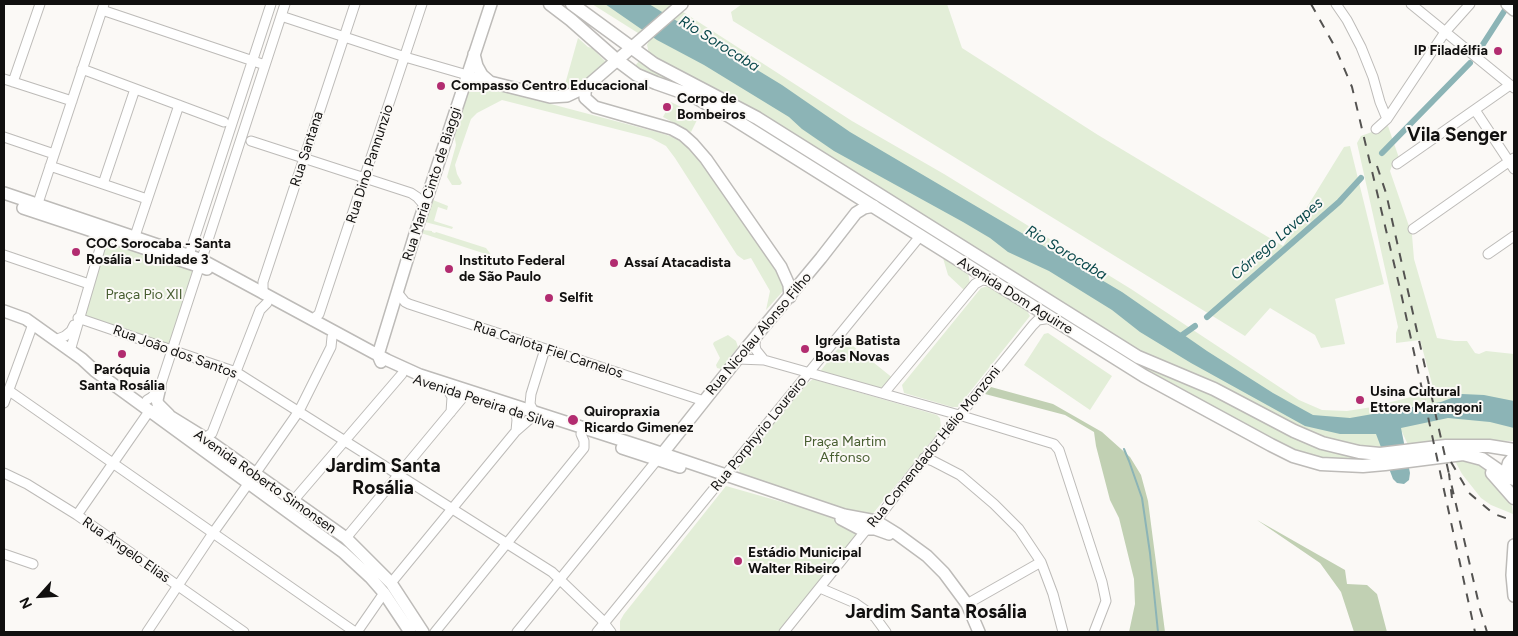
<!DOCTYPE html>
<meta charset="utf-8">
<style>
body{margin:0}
#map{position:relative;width:1518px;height:636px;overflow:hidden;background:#fbf9f6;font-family:Figtree,sans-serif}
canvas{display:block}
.frame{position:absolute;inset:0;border:5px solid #11100f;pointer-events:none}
.north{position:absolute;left:15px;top:571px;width:50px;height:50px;-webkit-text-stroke:4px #fbf9f6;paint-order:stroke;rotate:244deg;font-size:14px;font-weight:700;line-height:20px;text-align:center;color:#11100f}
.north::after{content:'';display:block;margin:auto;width:18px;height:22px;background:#11100f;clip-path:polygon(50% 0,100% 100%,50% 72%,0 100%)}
</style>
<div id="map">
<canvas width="1518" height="636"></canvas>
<div class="frame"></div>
<div class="north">N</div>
</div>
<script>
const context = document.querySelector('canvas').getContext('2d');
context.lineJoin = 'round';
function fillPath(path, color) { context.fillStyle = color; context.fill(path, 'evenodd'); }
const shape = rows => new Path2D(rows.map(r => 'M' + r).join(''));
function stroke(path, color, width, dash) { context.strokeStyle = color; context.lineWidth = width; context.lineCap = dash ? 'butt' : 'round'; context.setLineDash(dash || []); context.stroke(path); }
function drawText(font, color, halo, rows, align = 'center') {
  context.font = font + ' Figtree,sans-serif'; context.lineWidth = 4; context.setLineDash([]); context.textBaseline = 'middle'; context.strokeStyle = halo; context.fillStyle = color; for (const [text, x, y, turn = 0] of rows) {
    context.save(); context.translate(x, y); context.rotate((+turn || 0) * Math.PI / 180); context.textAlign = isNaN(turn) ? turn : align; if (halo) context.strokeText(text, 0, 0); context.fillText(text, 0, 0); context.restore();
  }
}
const green = shape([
 [592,4,668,4,670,6,680,10,852,121,944,174,1131,289,1299,400,1322,410,1347,411,1372,407,1434,391,1420,340,1396,343,1396,333,1398,327,1357,143,1361,136,1388,126,1399,158,1393,163,1390,171,1412,235,1414,259,1437,338,1455,341,1467,341,1475,353,1479,354,1486,351,1514,354,1514,441,1462,440,1409,447,1402,432,1378,436,1383,451,1336,444,1154,360,649,54,647,45,649,41,642,32,638,33],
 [742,4,947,4,962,48,1098,135,1283,246,1344,147,1350,146,1384,284,1335,299,1345,344,1321,348,1315,335,1270,308,1245,336,733,21,731,12],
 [578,38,588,47,592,48,607,63,580,86,562,95],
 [639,61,761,124,926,231,921,232,634,67],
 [475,84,657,132,673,137,686,145,698,157,782,278,784,290,766,310,770,291,751,258,744,260,737,255,675,158,666,146,651,138,502,100,477,113,471,119,455,165,457,174,462,183,460,185,452,185,447,177,456,145,454,133,469,89,470,86],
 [671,102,699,116,691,132,663,117],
 [433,200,448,206,447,210,438,207,434,221,453,227,452,229,425,222,432,201],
 [423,230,432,231,432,232,435,233,436,232,486,248,492,256,421,233],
 [932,236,1294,435,1387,461,1324,460,1291,450,1179,392],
 [107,240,195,270,169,346,83,315],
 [943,258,968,273,970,283,964,290,948,275],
 [988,286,1027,311,1030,316,958,407,952,407,904,393,902,385,981,288],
 [1048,333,1112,376,1090,410,1024,365,1044,334],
 [728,335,736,341,738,347,721,369,717,368,716,365,720,358,713,344,714,342],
 [844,341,848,342,894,379,884,392,818,374],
 [813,379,937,415,940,418,941,428,938,433,871,516,868,517,741,475,739,470,741,464,804,386],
 [1462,458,1478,464,1487,470,1511,499,1513,514,1491,505,1481,498,1462,474,1454,459],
 [726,486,821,513,854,527,856,536,780,632,620,632,620,621,624,614]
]);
const forest = shape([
 [991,387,1053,404,1102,432,1130,457,1141,475,1148,501,1165,632,1129,632,1135,604,1134,579,1119,518,1110,500,1096,446,1094,432,1065,415,985,394],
 [1257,520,1345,570,1347,584,1367,585,1377,594,1387,632,1354,632,1341,592,1320,563]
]);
const water = shape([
 [605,4,649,4,782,85,850,132,1122,292,1207,351,1273,393,1313,415,1350,418,1441,402,1462,394,1484,395,1514,401,1514,428,1490,422,1448,418,1401,428,1410,473,1409,480,1404,484,1397,483,1393,479,1376,434,1340,434,1305,426,1191,363,1140,332,1112,310,1049,271,1008,252,990,238,963,222,834,151,802,129,789,117,704,65,657,40]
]);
const stream = shape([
 [1124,449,1129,461,1142,498,1150,553,1158,632]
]);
const canal = shape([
 [1478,52,1505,10],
 [1382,153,1470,63],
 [1207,317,1339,202,1361,178],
 [1178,338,1195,326]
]);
const minor = shape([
 [1336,4,1347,20,1361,47,1373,77,1380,102,1387,119],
 [1411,4,1514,88],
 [102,10,265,65],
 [281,16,405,57,488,81],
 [82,69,224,122],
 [4,79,72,101],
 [13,82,40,4],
 [1475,110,1514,169],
 [1376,129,1387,119,1445,32,1470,4],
 [4,137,54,154],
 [251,141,411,193,417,197,424,205],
 [1397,164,1510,85],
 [50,166,147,199],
 [103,184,135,89],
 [36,209,104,4],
 [1413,229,1514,158],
 [135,236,179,105],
 [1488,254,1514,236],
 [4,255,89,284],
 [189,255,271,4],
 [397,292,405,302,409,304,704,401],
 [263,294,263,282,355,4],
 [78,318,236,372,552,572,601,619,611,632],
 [312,320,319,314,422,4],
 [756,336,755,345,756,350,764,360],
 [55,340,65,336,71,331,74,325],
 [70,351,104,235,108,232],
 [738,359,764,360,959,415,1054,444,1059,450,1102,582,1106,601,1094,632],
 [8,390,355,632],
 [449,392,452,397,451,412],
 [884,393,975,284,982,280,990,281],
 [147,400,152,397,160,387,285,4],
 [4,403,33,324],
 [534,412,530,404,531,394,545,349],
 [516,413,517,420,516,431],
 [205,438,212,433,260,310,267,303],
 [924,458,933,461,960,475,994,504,1019,529,1041,562,1053,594,1063,632],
 [4,473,27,484,77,515,244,632],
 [255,474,299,411,331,347,332,337],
 [293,501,402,374],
 [77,515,150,410],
 [346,538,464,396],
 [4,554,33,564],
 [391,583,516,431,532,417],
 [820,588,855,603,875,617,886,632],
 [967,604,1041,562],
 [147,632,213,533,248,484],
 [357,632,384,593],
 [435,632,584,448,584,441,581,434],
 [517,632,657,460],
 [597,632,921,235],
 [784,632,866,530,876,521,912,474,1033,325,1038,320,1052,318]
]);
const major = shape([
 [1507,4,1514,10],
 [474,54,477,66,482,75,490,82,550,97,567,96,586,87,682,4],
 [586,87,585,93,585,98,595,107,672,129,683,135,693,144,706,159,781,267,789,285,790,297],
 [4,193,202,260,387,360,420,375,649,449,844,515,876,521,897,534,927,556,944,573,967,604,979,632],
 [23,208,207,269],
 [4,311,26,319,82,359,95,371,343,552,370,577,384,593,410,632],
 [381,362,378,355,416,231,491,4],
 [160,387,157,400,158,404,169,415],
 [171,417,205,438,346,538,391,583,423,632],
 [622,448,680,467],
 [658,459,747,347,821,258,856,213,864,208,874,206],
 [841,519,860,529,875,529,889,534],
 [1514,545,1512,575,1514,596]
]);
const highway = shape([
 [550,4,571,20,613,57,637,75,656,83,693,96,729,116,1144,376,1271,445,1293,456,1321,464,1363,466,1385,464,1463,454,1482,459,1508,477,1514,479],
 [572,4,654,64,757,118,1138,357,1214,389,1294,431,1322,443,1359,452,1380,454,1446,446,1489,446,1514,450],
 [1492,473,1514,498],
 [1508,477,1507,470,1509,463,1514,457]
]);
const rail = shape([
 [1311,4,1335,47,1352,87,1401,293,1475,632],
 [1377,166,1386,193,1449,474],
 [1451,462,1469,493,1494,514,1514,521],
 [1452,498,1449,474,1480,609,1487,632]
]);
const markers = [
 [1498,51,5,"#b22c70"],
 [441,86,5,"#b22c70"],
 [667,107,5,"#b22c70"],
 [76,252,5,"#b22c70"],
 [614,263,5,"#b22c70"],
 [449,269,5,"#b22c70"],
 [549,298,5,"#b22c70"],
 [805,349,5,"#b22c70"],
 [122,354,5,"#b22c70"],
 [1360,400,5,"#b22c70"],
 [573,420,6,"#b22c70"],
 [738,561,5,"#b22c70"]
];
const poiNames = [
 ["IP Filadélfia",1488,51,"right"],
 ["Compasso Centro Educacional",451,86],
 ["Corpo de",677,99],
 ["Bombeiros",677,115],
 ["COC Sorocaba - Santa",86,244],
 ["Rosália - Unidade 3",86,260],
 ["Instituto Federal",459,261],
 ["de São Paulo",459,277],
 ["Assaí Atacadista",624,263],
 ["Selfit",559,298],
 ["Igreja Batista",815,341],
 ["Boas Novas",815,357],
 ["Paróquia",122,370,"center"],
 ["Santa Rosália",122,386,"center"],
 ["Usina Cultural",1370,392],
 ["Ettore Marangoni",1370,408],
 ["Quiropraxia",584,412],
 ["Ricardo Gimenez",584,428],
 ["Estádio Municipal",748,553],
 ["Walter Ribeiro",748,569]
];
const streetNames = [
 ["Rua Santana",307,149,-72],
 ["Rua Dino Pannunzio",370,164,-72],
 ["Rua Maria Cinto de Biaggi",432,184,-72],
 ["Avenida Dom Aguirre",1015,296,32],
 ["Rua Nicolau Alonso Filho",759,334,-50],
 ["Rua Carlota Fiel Carnelos",548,350,18],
 ["Rua João dos Santos",175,352,20],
 ["Avenida Pereira da Silva",484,402,18],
 ["Rua Porphyrio Loureiro",759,434,-51],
 ["Rua Comendador Hélio Monzoni",934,447,-51],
 ["Avenida Roberto Simonsen",265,482,35],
 ["Rua Ângelo Elias",126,550,35]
];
const parkNames = [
 ["Praça Pio XII",144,295],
 ["Praça Martim",845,442],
 ["Affonso",845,458]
];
const waterNames = [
 ["Rio Sorocaba",719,44,32],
 ["Córrego Lavapes",1277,239,-41],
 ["Rio Sorocaba",1066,253,31]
];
const districtNames = [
 ["Vila Senger",1457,135],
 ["Jardim Santa",383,466],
 ["Rosália",383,488],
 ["Jardim Santa Rosália",936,612]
];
fillPath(green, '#e3eed8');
fillPath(forest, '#c1d0b3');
fillPath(water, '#8cb4b6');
stroke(stream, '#8cb4b6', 2);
stroke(canal, '#8cb4b6', 6);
stroke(minor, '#bdbbb8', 11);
stroke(major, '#bdbbb8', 14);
stroke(highway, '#bdbbb8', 15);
stroke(minor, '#fff', 9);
stroke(major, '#fff', 11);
stroke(highway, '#fff', 12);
stroke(rail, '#545351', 2, [9, 9]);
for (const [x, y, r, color] of markers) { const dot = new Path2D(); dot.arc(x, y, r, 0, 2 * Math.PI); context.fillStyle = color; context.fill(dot); stroke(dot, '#fbf9f6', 2); }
drawText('bold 14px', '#11100f', '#fbf9f6', poiNames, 'left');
drawText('14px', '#11100f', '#fbf9f6', streetNames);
drawText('14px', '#485e31', '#fbf9f6', parkNames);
drawText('italic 15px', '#09484b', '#fbf9f6', waterNames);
drawText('bold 19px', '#11100f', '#fbf9f6', districtNames);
</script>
